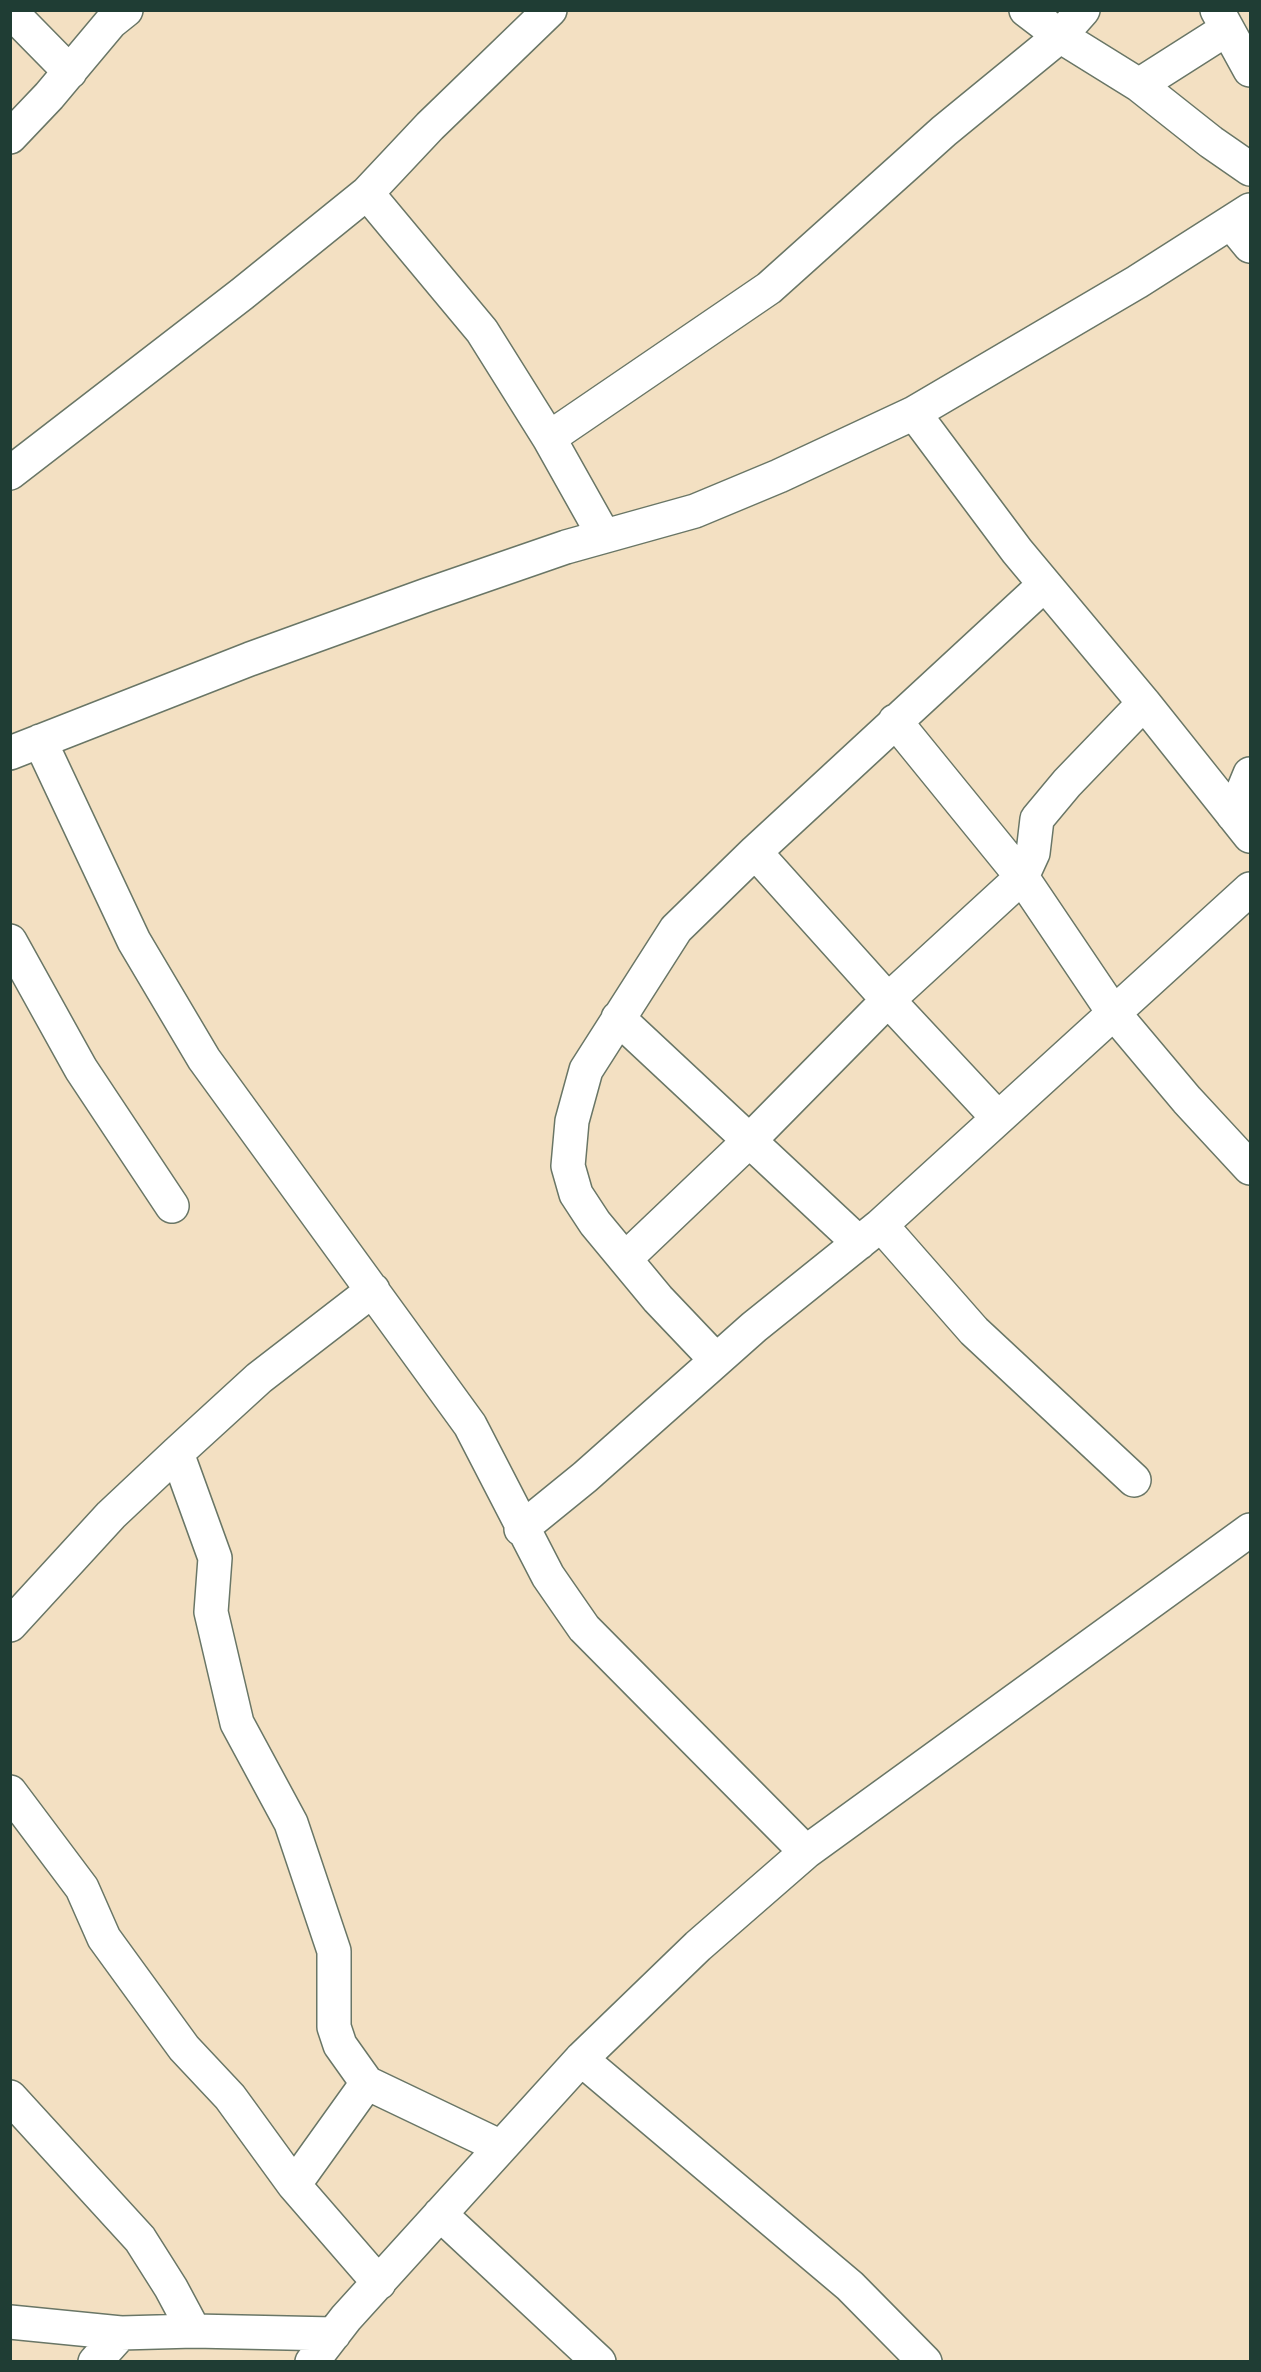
<!DOCTYPE html>
<style>
body{margin:0}
#map{position:relative;width:1261px;height:2372px;overflow:hidden;background:#f3e0c2;font-family:"Architects Daughter",sans-serif}
canvas{display:block}
.frame{position:absolute;inset:0;border:12px solid #1f3d34;pointer-events:none}
</style>
<div id="map">
<canvas width="1261" height="2372"></canvas>
<div class="frame"></div>
</div>
<script>
const context = document.querySelector('canvas').getContext('2d');
context.lineJoin = 'round';
const shape = rows => new Path2D(rows.map(r => 'M' + r).join(''));
function stroke(path, color, width, dash) { context.strokeStyle = color; context.lineWidth = width; context.lineCap = dash ? 'butt' : 'round'; context.setLineDash(dash || []); context.stroke(path); }
const minor = shape([
 [1026,10,1060,36,1139,85,1211,142,1250,169],
 [1217,10,1250,70],
 [10,11,70,72],
 [1139,85,1227,29],
 [10,137,49,96,111,22,126,10],
 [367,193,482,331,549,438,604,536],
 [1231,223,1250,246],
 [914,413,1017,551,1144,703,1250,836],
 [549,438,769,288,944,131,1060,36,1083,10],
 [10,473,242,294,367,193,430,126,550,10],
 [895,721,1022,877,1113,1012,1187,1100,1250,1168],
 [40,741,134,941,204,1059,470,1425,548,1576,584,1628,806,1852],
 [10,753,250,659,427,595,566,547,695,511,779,476,914,413,1137,282,1250,210],
 [1233,815,1250,774],
 [755,852,888,1000,998,1118],
 [10,941,81,1069,172,1206],
 [618,1018,859,1243],
 [881,1225,974,1331,1134,1480],
 [625,1259,750,1140,888,1000,1022,877,1033,853,1037,819,1067,783,1144,703],
 [716,1360,658,1299,595,1223,576,1194,568,1166,572,1121,586,1070,676,929,755,852,1044,585],
 [177,1453,215,1558,211,1612,237,1723,291,1823,334,1951,334,2027,340,2045,367,2083,501,2147],
 [521,1529,585,1477,754,1327,881,1225,1250,889],
 [10,1625,111,1515,177,1453,259,1378,373,1290],
 [10,1792,82,1888,104,1938,184,2048,230,2097,294,2185,379,2283],
 [581,2059,850,2286,925,2362],
 [10,2097,140,2239,171,2288,194,2331],
 [294,2185,367,2083],
 [440,2214,599,2362],
 [10,2322,121,2333,194,2331,334,2334],
 [95,2362,121,2333],
 [312,2362,346,2318,581,2059,698,1946,806,1852,1250,1530]
]);
stroke(minor, '#697666', 36);
stroke(minor, '#fff', 33);
</script>
